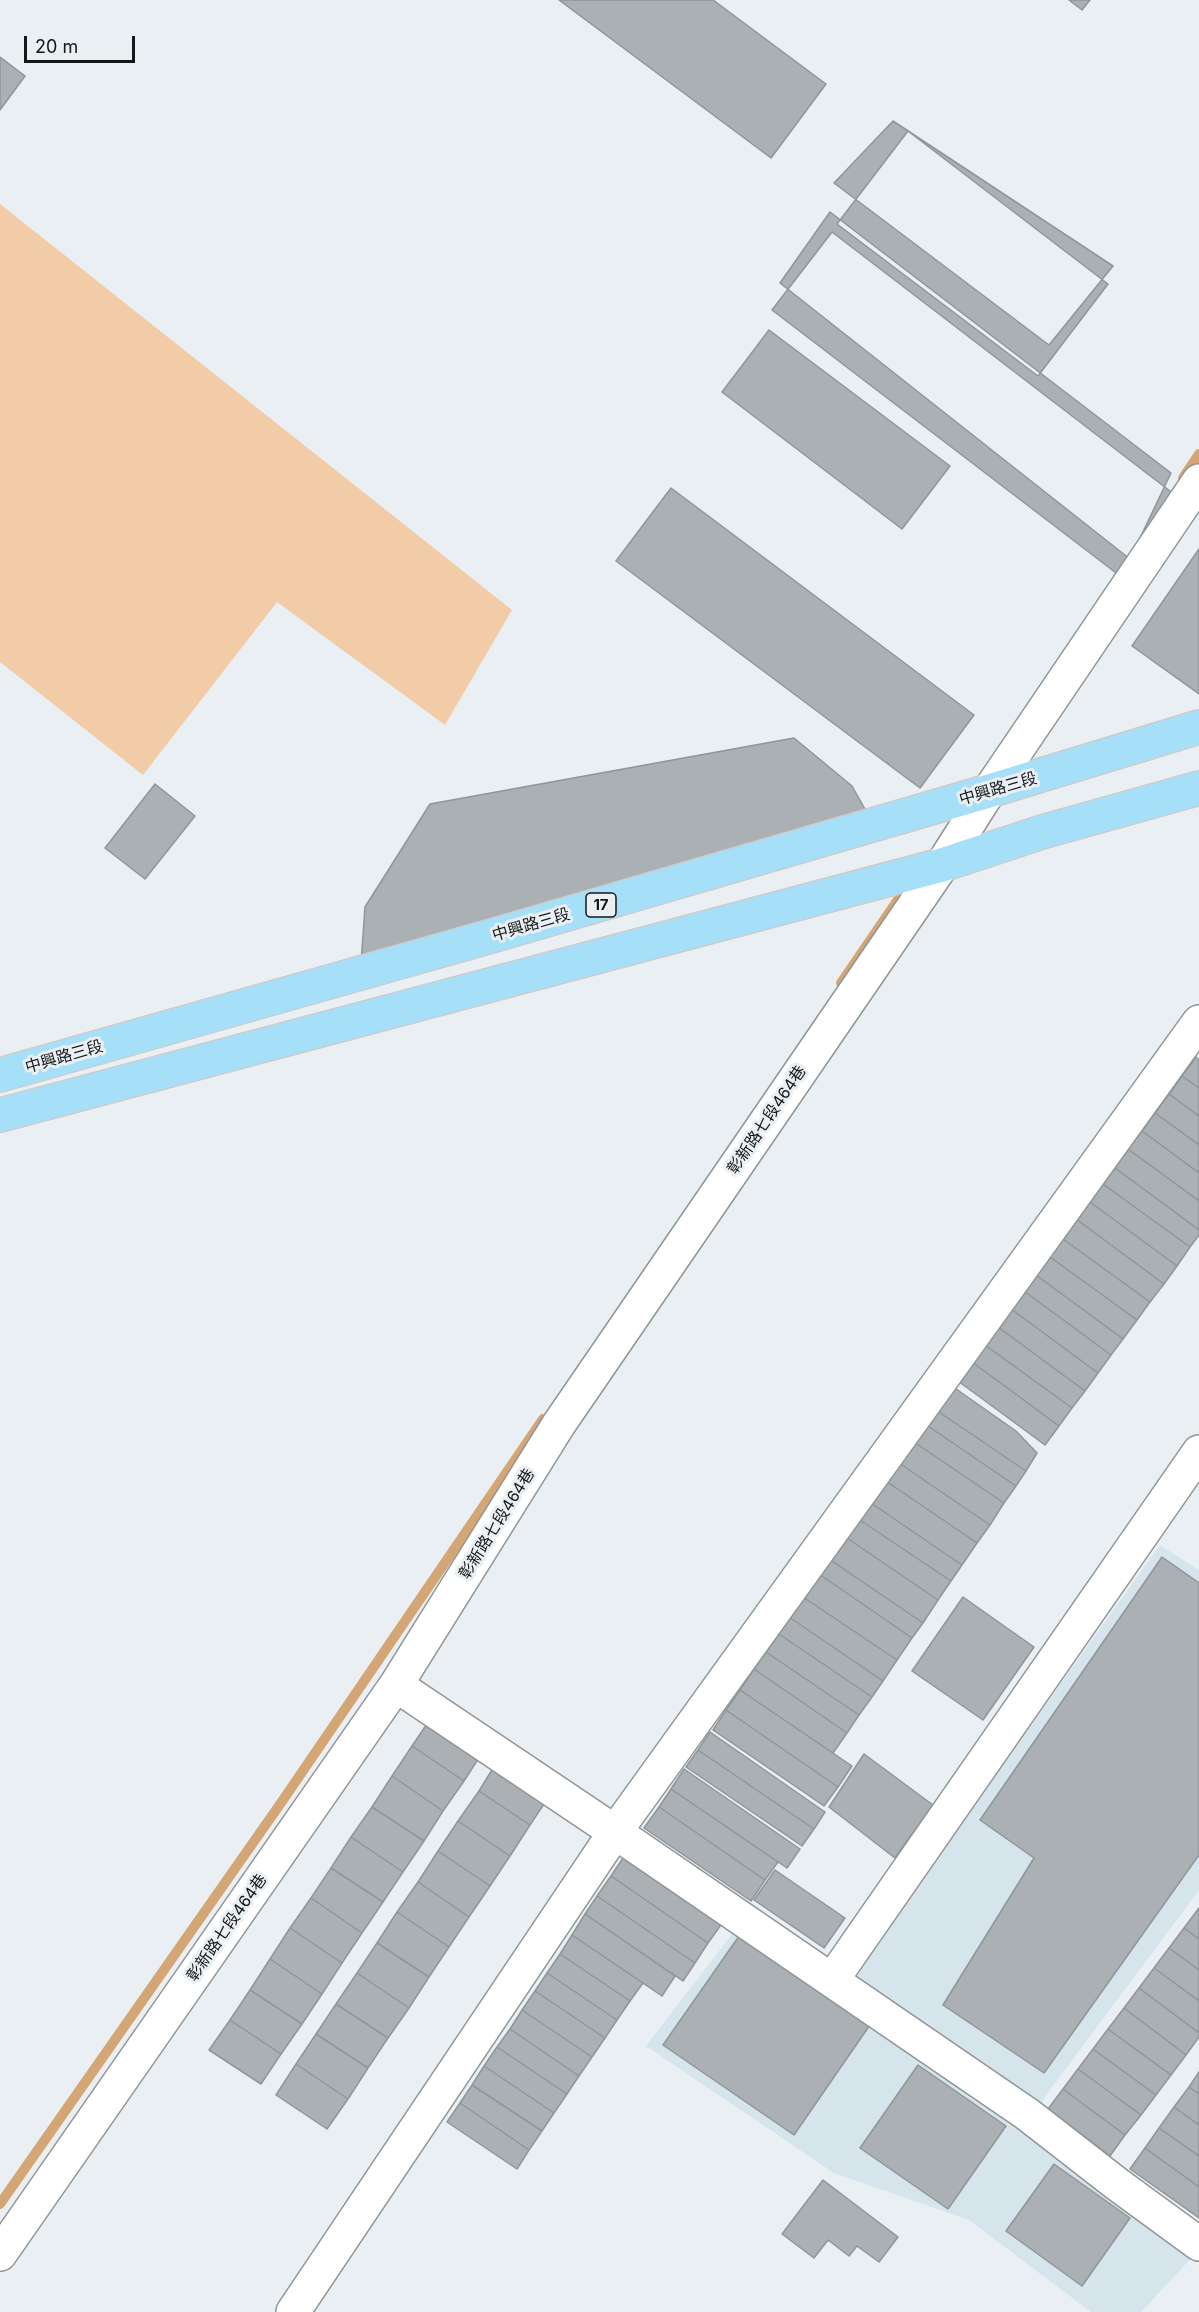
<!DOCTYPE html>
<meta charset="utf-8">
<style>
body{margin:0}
#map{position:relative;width:1199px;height:2312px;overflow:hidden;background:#e9eff3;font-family:Inter,sans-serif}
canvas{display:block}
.scale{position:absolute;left:24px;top:36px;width:111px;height:27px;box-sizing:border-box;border:3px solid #151819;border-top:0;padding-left:8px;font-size:18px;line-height:21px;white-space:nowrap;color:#151819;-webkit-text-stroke:4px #e9eff3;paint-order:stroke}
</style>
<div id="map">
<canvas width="1199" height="2312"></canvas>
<div class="scale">20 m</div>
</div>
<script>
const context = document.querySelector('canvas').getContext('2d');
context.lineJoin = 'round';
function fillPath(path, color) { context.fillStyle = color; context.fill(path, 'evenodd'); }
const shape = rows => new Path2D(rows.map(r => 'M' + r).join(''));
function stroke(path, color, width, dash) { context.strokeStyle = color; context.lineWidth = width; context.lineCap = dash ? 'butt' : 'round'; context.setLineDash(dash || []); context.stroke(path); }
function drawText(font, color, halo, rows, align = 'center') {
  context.font = font + ' Inter,"Noto Sans TC",sans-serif'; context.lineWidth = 6; context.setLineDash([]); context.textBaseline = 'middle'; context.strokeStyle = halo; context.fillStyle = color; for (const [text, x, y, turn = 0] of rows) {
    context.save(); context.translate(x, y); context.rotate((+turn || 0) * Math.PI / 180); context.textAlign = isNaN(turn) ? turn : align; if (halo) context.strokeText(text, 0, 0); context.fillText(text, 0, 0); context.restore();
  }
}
const built = shape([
 [1160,1545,1199,1570,1199,1890,1044,2098,1038,2114,1199,2250,1141,2312,1091,2312,969,2220,834,2173,646,2046,752,1908,853,1974]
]);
const green = shape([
 [0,204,512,610,445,725,277,602,143,775,0,662]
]);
const stream = shape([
 [1183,478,1199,454],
 [841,983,910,882],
 [0,2204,283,1800,543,1419]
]);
const building = shape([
 [559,0,713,0,826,84,771,158,559,0],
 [1069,0,1090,0,1082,10,1069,0],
 [0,57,25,76,0,110,0,57],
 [893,121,1113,266,1049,345,834,183,893,121],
 [908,131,1108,284,1038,376,837,224,908,131],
 [830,212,1171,473,1130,559,780,283,830,212],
 [832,232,1183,501,1124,579,772,310,832,232],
 [769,330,950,466,902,529,722,392,769,330],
 [671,488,974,715,920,788,616,561,671,488],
 [1199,549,1199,694,1132,646,1199,549],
 [794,738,852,786,870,818,361,963,365,907,430,804,794,738],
 [155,784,195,816,145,879,105,848,155,784],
 [1196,1057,1199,1060,1199,1088,1182,1076,1196,1057],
 [1182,1076,1199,1088,1199,1116,1169,1094,1182,1076],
 [1169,1094,1199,1116,1199,1145,1155,1113,1169,1094],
 [1155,1113,1199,1145,1199,1173,1142,1131,1155,1113],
 [1142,1131,1199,1173,1199,1201,1128,1149,1142,1131],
 [1128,1149,1199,1201,1199,1230,1115,1168,1128,1149],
 [1115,1168,1199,1230,1199,1235,1190,1247,1103,1184,1115,1168],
 [1103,1184,1190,1247,1177,1266,1090,1202,1103,1184],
 [1090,1202,1177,1266,1164,1284,1076,1219,1090,1202],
 [1076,1219,1164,1284,1150,1302,1063,1239,1076,1219],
 [1063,1239,1150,1302,1137,1320,1050,1257,1063,1239],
 [1050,1257,1137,1320,1123,1339,1036,1275,1050,1257],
 [1036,1275,1123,1339,1111,1355,1024,1291,1036,1275],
 [1024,1291,1111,1355,1098,1373,1011,1309,1024,1291],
 [1011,1309,1098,1373,1085,1391,998,1327,1011,1309],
 [998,1327,1085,1391,1072,1408,985,1345,998,1327],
 [985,1345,1072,1408,1059,1426,972,1362,985,1345],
 [972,1362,1059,1426,1045,1445,958,1381,972,1362],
 [949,1384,1016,1431,1037,1453,1026,1471,933,1408,949,1384],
 [933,1408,1026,1471,1016,1486,922,1422,933,1408],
 [922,1422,1016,1486,1004,1503,911,1440,922,1422],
 [911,1440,1004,1503,990,1525,896,1461,911,1440],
 [896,1461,990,1525,977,1543,883,1479,896,1461],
 [883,1479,977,1543,962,1565,868,1501,883,1479],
 [868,1501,962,1565,951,1581,857,1518,868,1501],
 [857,1518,951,1581,938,1600,844,1536,857,1518],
 [844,1536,938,1600,923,1623,829,1559,844,1536],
 [1162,1557,1199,1583,1199,1855,1044,2073,943,2005,1034,1858,980,1820,1162,1557],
 [829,1559,923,1623,912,1638,819,1574,829,1559],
 [819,1574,912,1638,897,1660,803,1597,819,1574],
 [803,1597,897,1660,883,1681,789,1617,803,1597],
 [963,1597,1034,1647,983,1720,912,1671,963,1597],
 [789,1617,883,1681,872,1697,779,1634,789,1617],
 [779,1634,872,1697,859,1715,766,1652,779,1634],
 [766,1652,859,1715,847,1733,754,1669,766,1652],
 [754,1669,847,1733,833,1753,740,1690,754,1669],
 [740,1690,852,1766,838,1787,726,1710,740,1690],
 [726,1710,838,1787,824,1806,713,1730,726,1710],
 [433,1715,484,1750,464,1781,412,1746,433,1715],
 [710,1732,825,1812,814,1829,698,1750,710,1732],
 [412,1746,464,1781,443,1811,392,1776,412,1746],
 [698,1750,814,1829,802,1846,686,1767,698,1750],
 [864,1754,933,1805,895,1858,829,1807,864,1754],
 [498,1760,550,1795,530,1825,479,1791,498,1760],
 [684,1769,800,1849,787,1868,671,1789,684,1769],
 [392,1776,443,1811,424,1841,372,1807,392,1776],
 [671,1789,778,1862,765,1880,659,1807,671,1789],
 [479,1791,530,1825,510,1856,458,1821,479,1791],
 [372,1807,424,1841,403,1872,351,1837,372,1807],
 [659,1807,765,1880,751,1901,644,1828,659,1807],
 [458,1821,510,1856,490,1886,438,1851,458,1821],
 [351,1837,403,1872,383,1902,331,1868,351,1837],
 [438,1851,490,1886,469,1917,418,1882,438,1851],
 [625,1855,723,1922,708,1943,611,1876,625,1855],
 [331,1868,383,1902,362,1933,311,1898,331,1868],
 [775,1870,845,1918,824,1948,754,1900,775,1870],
 [611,1876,708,1943,695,1963,597,1896,611,1876],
 [418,1882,469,1917,449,1947,397,1912,418,1882],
 [597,1896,695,1963,683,1981,585,1914,597,1896],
 [311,1898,362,1933,342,1963,290,1928,311,1898],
 [1199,1908,1199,1939,1184,1928,1199,1908],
 [397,1912,449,1947,429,1977,377,1943,397,1912],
 [585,1914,675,1976,662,1996,572,1935,585,1914],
 [290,1928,342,1963,322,1994,270,1959,290,1928],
 [1184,1928,1199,1939,1199,1970,1169,1948,1184,1928],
 [744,1929,874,2019,794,2135,663,2045,744,1929],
 [572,1935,643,1983,630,2001,560,1954,572,1935],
 [377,1943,429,1977,409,2008,357,1973,377,1943],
 [1169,1948,1199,1970,1199,2001,1154,1968,1169,1948],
 [560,1954,630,2001,617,2020,547,1973,560,1954],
 [270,1959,322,1994,302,2024,250,1990,270,1959],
 [1154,1968,1199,2001,1199,2033,1139,1988,1154,1968],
 [357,1973,409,2008,388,2038,336,2004,357,1973],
 [547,1973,617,2020,605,2038,535,1991,547,1973],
 [1139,1988,1199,2033,1199,2037,1186,2055,1124,2008,1139,1988],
 [250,1990,302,2024,281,2054,230,2020,250,1990],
 [535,1991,605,2038,592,2057,522,2010,535,1991],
 [336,2004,388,2038,368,2068,316,2034,336,2004],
 [1124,2008,1186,2055,1171,2075,1108,2029,1124,2008],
 [522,2010,592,2057,579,2076,510,2029,522,2010],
 [230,2020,281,2054,261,2084,209,2050,230,2020],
 [510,2029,579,2076,567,2094,497,2047,510,2029],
 [1108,2029,1171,2075,1156,2095,1093,2049,1108,2029],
 [316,2034,368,2068,348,2099,296,2064,316,2034],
 [497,2047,567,2094,554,2113,484,2066,497,2047],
 [1093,2049,1156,2095,1141,2115,1078,2069,1093,2049],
 [296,2064,348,2099,327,2129,276,2095,296,2064],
 [918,2065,1006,2126,948,2209,860,2148,918,2065],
 [484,2066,554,2113,542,2131,472,2085,484,2066],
 [1078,2069,1141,2115,1125,2135,1063,2089,1078,2069],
 [1199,2072,1199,2094,1189,2087,1199,2072],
 [472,2085,542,2131,529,2150,460,2103,472,2085],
 [1189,2087,1199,2094,1199,2125,1174,2107,1189,2087],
 [1063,2089,1125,2135,1110,2156,1048,2109,1063,2089],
 [460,2103,529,2150,517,2169,447,2122,460,2103],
 [1174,2107,1199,2125,1199,2156,1159,2128,1174,2107],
 [1159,2128,1199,2156,1199,2187,1145,2148,1159,2128],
 [1145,2148,1199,2187,1199,2218,1130,2169,1145,2148],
 [1054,2164,1130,2218,1082,2286,1006,2231,1054,2164],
 [823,2180,898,2237,879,2262,857,2246,849,2256,828,2240,814,2258,782,2234,823,2180]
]);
const minor = shape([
 [396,1685,615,1832,1027,2114,1117,2184,1199,2244],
 [832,1980,1199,1452],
 [0,2254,396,1685,559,1424,942,865,989,791,1199,481],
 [293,2312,615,1832,1199,1022]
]);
const major = shape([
 [0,1075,495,935,989,791,1199,727],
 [0,1115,942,865,1042,832,1199,788]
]);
const shields = [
 [601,905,30]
];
const shieldNames = [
 ["17",601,905]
];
const streetNames = [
 ["中興路三段",998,789,-16],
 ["中興路三段",531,925,-16],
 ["中興路三段",64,1057,-16],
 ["彰新路七段464巷",767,1120,-56],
 ["彰新路七段464巷",497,1524,-58],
 ["彰新路七段464巷",227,1928,-55]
];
fillPath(built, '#d6e4eb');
fillPath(green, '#f1cca6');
stroke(stream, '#d4a675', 10);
fillPath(building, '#aab0b3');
stroke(building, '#8f9598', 1.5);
stroke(minor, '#909598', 36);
stroke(major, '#ccc', 36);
stroke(minor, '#fff', 33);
stroke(major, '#a6dff8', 33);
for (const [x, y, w] of shields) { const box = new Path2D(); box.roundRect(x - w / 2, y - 12, w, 24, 4.5); context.fillStyle = '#e9eff3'; context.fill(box); stroke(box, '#151819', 1.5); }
drawText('bold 15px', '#151819', null, shieldNames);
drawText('16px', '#151819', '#e9eff3', streetNames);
</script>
